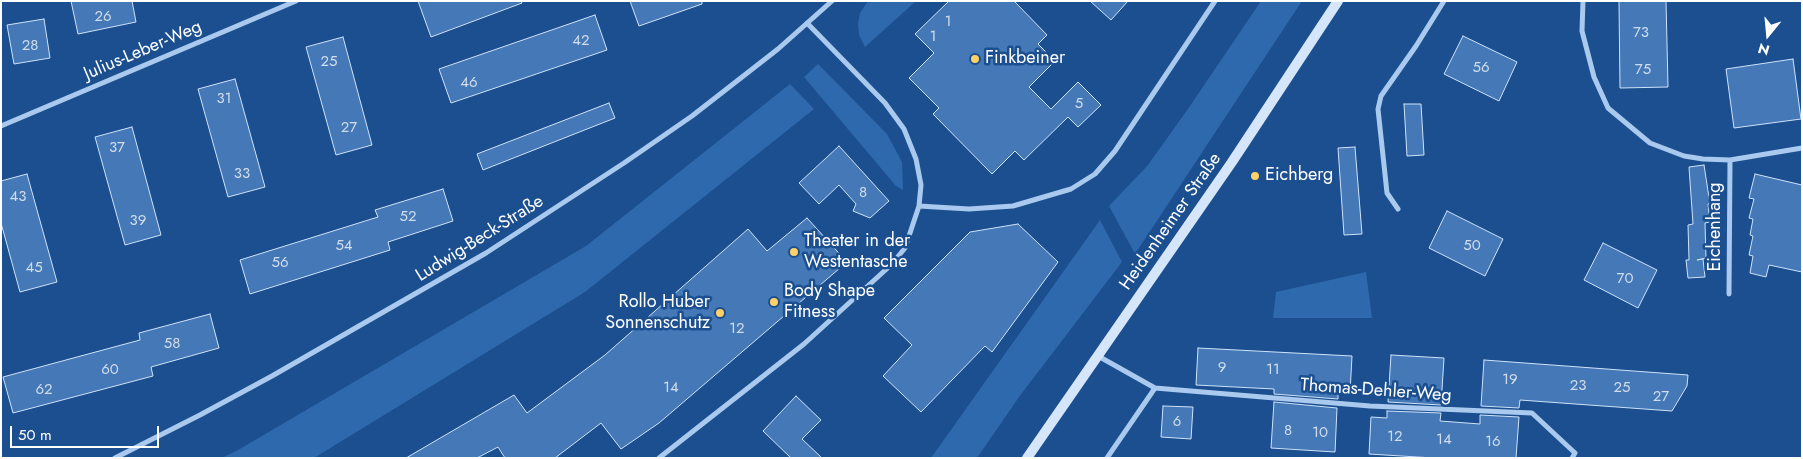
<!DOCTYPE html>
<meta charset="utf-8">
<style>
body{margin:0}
#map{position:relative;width:1803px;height:459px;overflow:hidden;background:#1b4f8f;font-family:Jost,sans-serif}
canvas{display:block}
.frame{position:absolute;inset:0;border:2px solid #fff;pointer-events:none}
.north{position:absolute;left:1743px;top:10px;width:50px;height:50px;-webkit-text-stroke:4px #1b4f8f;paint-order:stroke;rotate:197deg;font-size:14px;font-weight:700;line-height:20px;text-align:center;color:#fff}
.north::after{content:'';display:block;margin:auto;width:18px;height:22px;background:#fff;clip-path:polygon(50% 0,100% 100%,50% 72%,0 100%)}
.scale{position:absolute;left:10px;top:426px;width:149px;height:22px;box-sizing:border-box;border:2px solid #fff;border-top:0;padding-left:6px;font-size:15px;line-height:18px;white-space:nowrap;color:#fff;-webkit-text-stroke:4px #1b4f8f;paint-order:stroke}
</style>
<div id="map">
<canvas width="1803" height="459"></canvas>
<div class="frame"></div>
<div class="north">N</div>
<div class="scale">50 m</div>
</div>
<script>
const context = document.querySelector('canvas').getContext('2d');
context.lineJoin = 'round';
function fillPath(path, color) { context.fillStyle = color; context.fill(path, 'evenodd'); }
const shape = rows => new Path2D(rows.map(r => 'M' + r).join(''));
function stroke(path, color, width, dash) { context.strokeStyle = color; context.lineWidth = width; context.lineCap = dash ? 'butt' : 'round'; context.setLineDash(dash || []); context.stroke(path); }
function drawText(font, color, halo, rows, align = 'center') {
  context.font = font + ' Jost,sans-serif'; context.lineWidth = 5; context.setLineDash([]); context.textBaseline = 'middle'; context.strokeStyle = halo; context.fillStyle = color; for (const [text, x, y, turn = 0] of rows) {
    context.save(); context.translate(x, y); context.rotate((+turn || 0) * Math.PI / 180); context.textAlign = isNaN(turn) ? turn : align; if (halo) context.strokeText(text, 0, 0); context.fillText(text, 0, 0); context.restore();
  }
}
const green = shape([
 [868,1,916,1,865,47,859,35,858,24,860,13],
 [1261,1,1302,1,1135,254,1109,206,1148,165,1190,106],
 [818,64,887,134,902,162,903,190,896,186,804,77],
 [790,84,814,109,585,292,314,458,222,458,238,450,586,246],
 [1100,220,1122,262,1019,397,977,458,931,458],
 [1366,272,1372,318,1273,318,1276,292]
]);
const building = shape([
 [71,1,132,1,136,22,78,34,71,1],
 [418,1,521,1,522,3,431,37,418,1],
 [630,1,702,1,702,4,639,26,630,1],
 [949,1,1014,1,1047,35,1038,44,1055,61,1029,87,1051,109,1078,82,1101,105,1078,127,1068,117,1024,160,1015,151,992,174,933,114,939,108,909,78,934,53,915,34,949,1],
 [1090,1,1128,1,1111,20,1090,1],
 [1619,1,1666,1,1668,87,1620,88,1619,1],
 [595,15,607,50,451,103,439,69,595,15],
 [44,19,50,58,14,64,7,25,44,19],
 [1463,36,1517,62,1499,101,1444,74,1463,36],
 [343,37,372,145,336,155,306,47,343,37],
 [1793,59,1801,119,1734,128,1726,69,1793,59],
 [235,79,265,187,228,197,198,89,235,79],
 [609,103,615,118,483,170,477,154,609,103],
 [1404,104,1421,104,1424,155,1407,156,1404,104],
 [132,127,161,235,125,245,95,137,132,127],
 [839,146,889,201,870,218,853,211,856,204,839,185,819,204,799,183,839,146],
 [1355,147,1362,234,1344,235,1338,148,1355,147],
 [1704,165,1710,204,1708,204,1710,222,1705,223,1706,258,1697,260,1703,259,1705,277,1688,278,1686,260,1689,260,1688,225,1693,224,1689,167,1704,165],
 [27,174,57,282,20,292,1,223,1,181,27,174],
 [1755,174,1802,185,1802,272,1769,265,1766,277,1750,273,1753,256,1749,255,1753,236,1750,235,1753,219,1749,218,1754,199,1749,198,1755,174],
 [443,189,453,221,388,242,390,250,250,294,240,260,378,217,375,210,443,189],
 [1447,211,1503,239,1485,276,1429,248,1447,211],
 [807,218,847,262,659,423,621,449,601,423,555,458,505,458,498,447,477,458,406,458,514,395,527,413,605,355,748,229,767,251,807,218],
 [1018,224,1058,262,992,352,985,346,921,412,883,376,912,345,884,318,970,232,1018,224],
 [1603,243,1657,270,1638,308,1584,280,1603,243],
 [210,314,219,348,151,367,153,376,13,413,3,377,140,340,139,333,210,314],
 [1198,348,1352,356,1350,393,1338,393,1338,399,1274,394,1274,389,1196,385,1198,348],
 [1391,355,1444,358,1441,405,1388,402,1391,355],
 [1484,360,1688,375,1687,386,1672,411,1520,400,1519,408,1481,406,1484,360],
 [796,396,821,420,802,439,822,458,791,458,763,431,796,396],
 [1274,402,1337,408,1335,452,1271,448,1274,402],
 [1163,406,1193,407,1191,439,1161,437,1163,406],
 [1387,411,1441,413,1440,421,1480,424,1480,415,1519,417,1516,458,1434,458,1369,454,1371,417,1387,418,1387,411]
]);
const street = shape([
 [1583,1,1582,31,1594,77,1608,108,1650,143,1684,156,1703,159,1730,160,1802,148],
 [807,23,885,103,904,129,916,159,921,185,919,206],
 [1,126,296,1],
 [1398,209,1387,193,1378,109,1381,96,1416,46,1444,1],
 [1729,294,1730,160],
 [1098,356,1155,388,1370,406,1532,413,1575,453,1572,458],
 [115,458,200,415,272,376,486,253,624,163,692,116,778,49,832,1],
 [659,458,804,344,892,264,905,248,919,206,969,209,1013,206,1071,189,1095,174,1115,151,1215,1],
 [1107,458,1155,388]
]);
const secondary = shape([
 [1027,458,1232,162,1338,1]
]);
const markers = [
 [975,59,5,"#ffd166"],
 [1255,176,5,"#ffd166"],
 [794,252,5,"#ffd166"],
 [774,302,5,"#ffd166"],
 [720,313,5,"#ffd166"]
];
const numberNames = [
 ["26",103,17],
 ["1",948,22],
 ["73",1641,33],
 ["1",933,37],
 ["42",581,41],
 ["28",30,46],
 ["25",329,62],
 ["56",1481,68],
 ["75",1643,70],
 ["46",469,83],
 ["31",224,99],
 ["5",1079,104],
 ["27",349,128],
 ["37",117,148],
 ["33",242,174],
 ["8",863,193],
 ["43",18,197],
 ["52",408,217],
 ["39",138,221],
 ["54",344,246],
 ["50",1472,246],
 ["56",280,263],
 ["45",34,268],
 ["70",1625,279],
 ["12",737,329],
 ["58",172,344],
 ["9",1222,368],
 ["60",110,370],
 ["11",1273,370],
 ["19",1510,380],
 ["23",1578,386],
 ["14",671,388],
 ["25",1622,388],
 ["62",44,390],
 ["27",1661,397],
 ["6",1177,422],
 ["8",1288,431],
 ["10",1320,433],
 ["12",1395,437],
 ["14",1444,440],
 ["16",1493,442]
];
const streetNames = [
 ["Julius-Leber-Weg",143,51,-23],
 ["Heidenheimer Straße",1171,222,-55],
 ["Eichenhang",1716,227,-90],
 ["Ludwig-Beck-Straße",480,239,-32],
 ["Thomas-Dehler-Weg",1376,391,4]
];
const poiNames = [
 ["Finkbeiner",985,59],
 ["Eichberg",1265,176],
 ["Theater in der",804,242],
 ["Westentasche",804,263],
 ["Body Shape",784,292],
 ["Fitness",784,313],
 ["Rollo Huber",710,303,"right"],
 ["Sonnenschutz",710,324,"right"]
];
fillPath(green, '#2e69ad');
fillPath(building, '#4478b7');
stroke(building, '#cfe3fa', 1);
stroke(street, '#a9c9ee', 5);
stroke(secondary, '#d6e6fa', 10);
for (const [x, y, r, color] of markers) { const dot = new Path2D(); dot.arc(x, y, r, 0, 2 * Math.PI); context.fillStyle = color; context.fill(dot); stroke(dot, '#1b4f8f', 2); }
drawText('15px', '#d0dded', null, numberNames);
drawText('18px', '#fff', '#1b4f8f', streetNames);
drawText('18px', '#fff', '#1b4f8f', poiNames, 'left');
</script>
